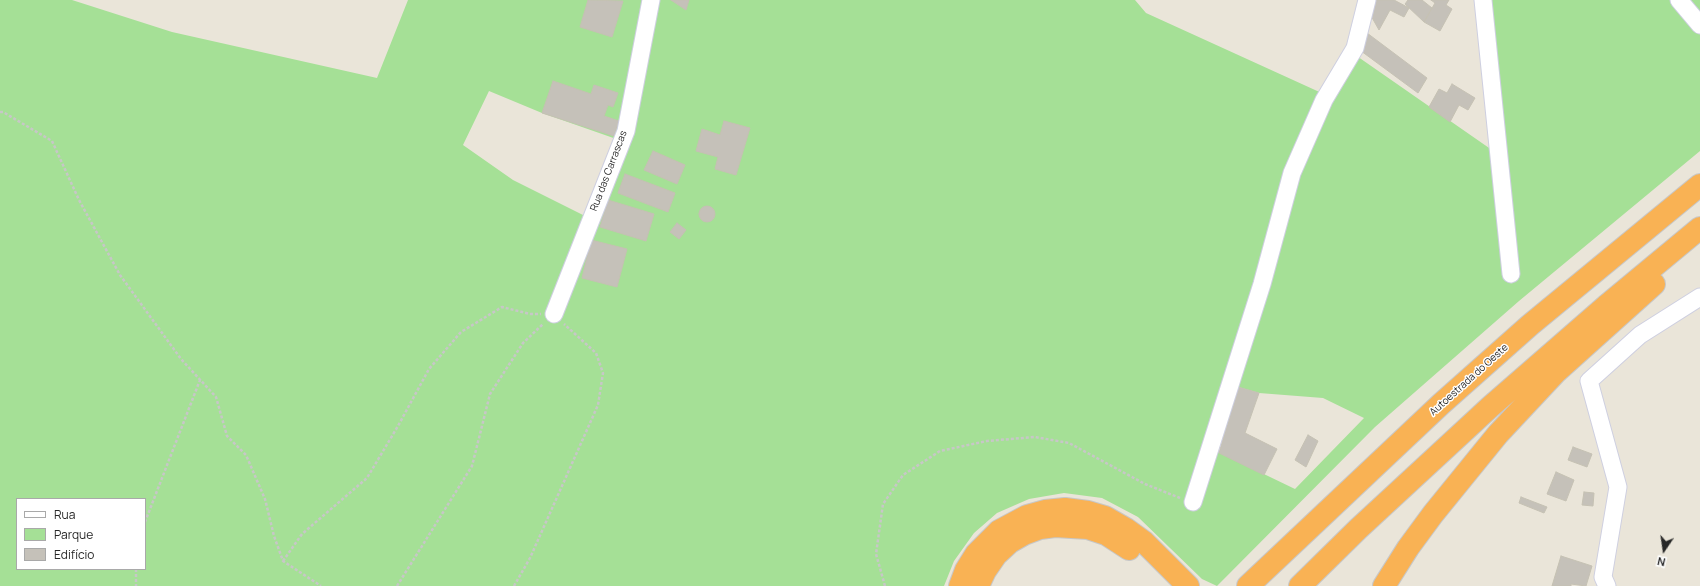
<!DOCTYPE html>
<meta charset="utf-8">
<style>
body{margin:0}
#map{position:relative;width:1700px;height:586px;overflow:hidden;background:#eae5d9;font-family:Manrope,sans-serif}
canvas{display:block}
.legend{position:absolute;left:16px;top:498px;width:130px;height:72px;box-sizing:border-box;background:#fff;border:1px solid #a9a9a9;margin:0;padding:5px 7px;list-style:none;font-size:12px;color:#272727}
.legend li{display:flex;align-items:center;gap:8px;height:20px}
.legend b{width:20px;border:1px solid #a9a9a9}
.north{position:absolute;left:1644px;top:530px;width:40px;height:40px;-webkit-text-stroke:3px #fff;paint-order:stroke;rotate:193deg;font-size:11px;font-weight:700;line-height:16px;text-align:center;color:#272727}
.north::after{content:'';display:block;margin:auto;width:14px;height:18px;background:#272727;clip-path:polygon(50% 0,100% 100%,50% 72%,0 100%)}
</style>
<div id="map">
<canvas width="1700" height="586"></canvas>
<ul class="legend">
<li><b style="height:5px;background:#fff"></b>Rua</li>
<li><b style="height:11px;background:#a5e096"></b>Parque</li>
<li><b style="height:11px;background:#c5c1b9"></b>Edifício</li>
</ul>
<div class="north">N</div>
</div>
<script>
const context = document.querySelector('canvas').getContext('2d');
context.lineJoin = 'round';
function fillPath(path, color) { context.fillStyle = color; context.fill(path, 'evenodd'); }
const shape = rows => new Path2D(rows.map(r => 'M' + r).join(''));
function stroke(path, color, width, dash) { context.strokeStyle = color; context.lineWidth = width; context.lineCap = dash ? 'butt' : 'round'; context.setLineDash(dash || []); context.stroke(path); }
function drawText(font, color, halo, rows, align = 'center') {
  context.font = font + ' Manrope,sans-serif'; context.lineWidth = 3; context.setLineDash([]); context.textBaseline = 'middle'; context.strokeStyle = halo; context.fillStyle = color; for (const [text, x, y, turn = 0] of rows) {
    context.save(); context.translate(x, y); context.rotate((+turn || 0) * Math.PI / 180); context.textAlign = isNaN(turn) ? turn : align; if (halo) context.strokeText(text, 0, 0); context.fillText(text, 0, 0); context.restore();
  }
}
const green = shape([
 [0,0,72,0,172,32,377,78,408,0,1135,0,1146,13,1326,95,1351,52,1492,150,1486,0,1700,0,1700,151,1519,301,1375,427,1217,586,1202,579,1138,517,1102,498,1064,493,1029,499,997,513,974,533,954,561,944,586,0,586],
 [489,91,542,113,622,141,591,219,513,180,463,145],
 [1238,387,1259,393,1323,398,1364,418,1295,489,1214,450],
 [17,499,145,499,145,569,17,569]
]);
const building = shape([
 [588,0,623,1,612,37,580,27,588,0],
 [671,0,689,0,686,10,671,0],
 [1375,0,1394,0,1409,8,1404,17,1390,10,1379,30,1370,14,1375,0],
 [1408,0,1422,0,1432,8,1424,22,1405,4,1408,0],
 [1431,0,1449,0,1446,5,1452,9,1440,31,1424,22,1435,3,1431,0],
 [1367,33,1427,78,1418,93,1357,48,1367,33],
 [553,81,591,94,594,85,618,93,613,107,608,105,604,116,619,121,614,136,542,113,553,81],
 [1452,84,1475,98,1468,110,1459,105,1450,122,1429,107,1439,89,1447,93,1452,84],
 [724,121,750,128,736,175,715,169,718,157,696,151,702,129,720,135,724,121],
 [653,151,685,165,677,184,644,170,653,151],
 [625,174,675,193,668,212,618,193,625,174],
 [608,200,654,214,646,241,600,227,608,200],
 '699 214a8 8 0 1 1 16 0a8 8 0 1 1-16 0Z',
 [677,223,686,230,679,239,670,232,677,223],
 [591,240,627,249,617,287,582,278,591,240],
 [1238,387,1259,393,1245,433,1277,449,1264,475,1219,453,1238,387],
 [1308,435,1318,441,1306,467,1295,460,1308,435],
 [1573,447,1592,454,1587,467,1568,460,1573,447],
 [1556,472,1574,480,1566,501,1547,494,1556,472],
 [1584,492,1594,493,1593,506,1582,505,1584,492],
 [1521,497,1547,507,1544,513,1519,503,1521,497],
 [1561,556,1592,566,1586,586,1571,584,1571,586,1552,586,1561,556]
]);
const path = shape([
 [0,112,3,112,52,141,79,200,120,275,181,359,216,397,227,436,246,455,265,499,274,536,283,561,321,586],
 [145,522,200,380],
 [283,561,302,534,367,478,398,426,429,369,461,332,502,307,530,314,541,314],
 [136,569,136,586],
 [397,586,472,466,490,394,523,343,543,324],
 [514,586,530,558,598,405,603,373,596,353,564,324],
 [885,586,876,554,883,504,903,475,940,451,987,441,1035,437,1069,443,1145,484,1180,498]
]);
const minor = shape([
 [1483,0,1511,274],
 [1679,0,1700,25],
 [554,314,626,131,651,0],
 [1193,502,1262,284,1292,173,1324,100,1355,48,1367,0],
 [1607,586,1603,577,1618,487,1589,381,1640,335,1700,297]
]);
const highway = shape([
 [960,586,966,570,976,554,999,531,1027,516,1045,511,1065,509,1088,512,1105,517,1126,529,1144,542,1188,586],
 [978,586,985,571,996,555,1010,542,1024,534,1040,528,1055,526,1088,528,1106,534,1129,549],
 [1248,586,1441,404,1530,325,1700,185],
 [1300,586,1358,529,1490,407,1606,306,1700,228],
 [1384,586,1408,548,1433,514,1498,434,1556,372,1654,284]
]);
const streetNames = [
 ["Rua das Carrascas",609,171,-69],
 ["Autoestrada do Oeste",1469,380,-42]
];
fillPath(green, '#a5e096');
fillPath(building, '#c5c1b9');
stroke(building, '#c5c1b3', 1);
stroke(minor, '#cecfe0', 19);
stroke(highway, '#c7c7c7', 24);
stroke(path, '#c7c7c7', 2.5, [3, 2]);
stroke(minor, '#fff', 17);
stroke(highway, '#f9b254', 22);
drawText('10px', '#272727', '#fff', streetNames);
</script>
